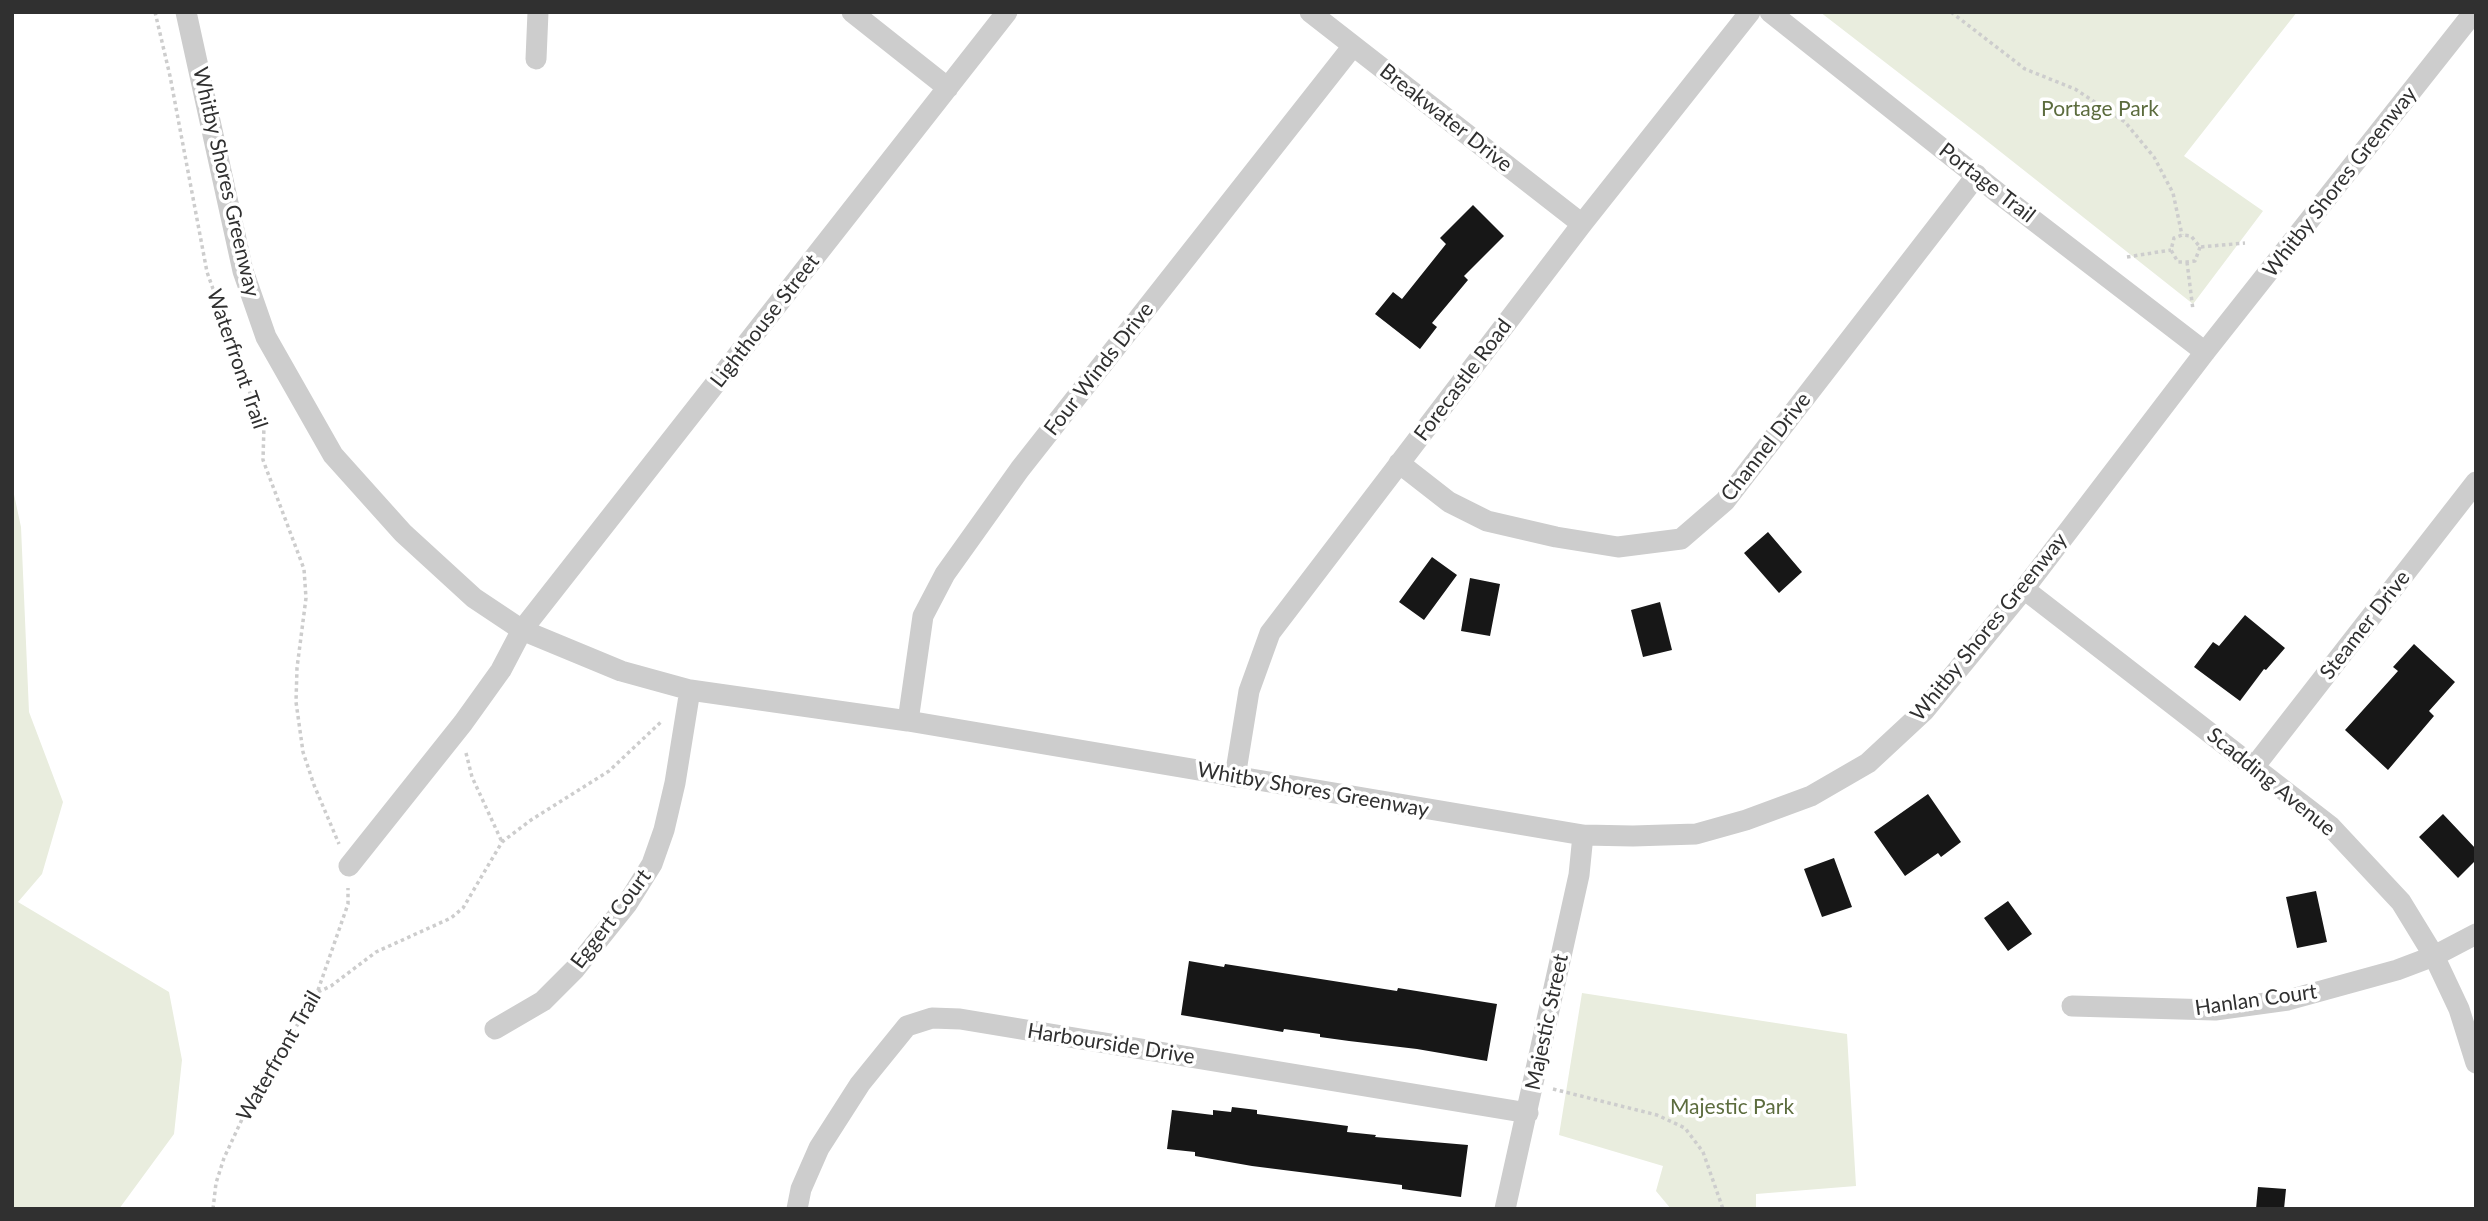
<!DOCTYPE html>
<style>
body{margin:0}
#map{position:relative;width:2488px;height:1221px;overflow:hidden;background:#fff;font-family:Lato,sans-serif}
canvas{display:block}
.frame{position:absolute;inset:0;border:14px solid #303030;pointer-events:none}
</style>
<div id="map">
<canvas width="2488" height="1221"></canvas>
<div class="frame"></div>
</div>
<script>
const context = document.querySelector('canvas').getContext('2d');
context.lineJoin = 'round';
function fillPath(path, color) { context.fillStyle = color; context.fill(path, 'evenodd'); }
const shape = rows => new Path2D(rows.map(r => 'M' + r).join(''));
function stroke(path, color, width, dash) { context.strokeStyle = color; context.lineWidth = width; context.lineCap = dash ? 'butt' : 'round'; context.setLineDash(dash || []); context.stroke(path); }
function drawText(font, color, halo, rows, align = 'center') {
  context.font = font + ' Lato,sans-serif'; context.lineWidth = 7; context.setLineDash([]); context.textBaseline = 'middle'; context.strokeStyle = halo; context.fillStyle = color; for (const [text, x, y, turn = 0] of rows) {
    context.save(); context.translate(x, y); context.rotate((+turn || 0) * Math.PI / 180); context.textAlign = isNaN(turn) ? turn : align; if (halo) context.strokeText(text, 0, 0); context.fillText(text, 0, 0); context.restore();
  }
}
const green = shape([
 [1820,12,2297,12,2184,156,2263,211,2193,304,1978,134],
 [12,485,21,527,29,712,63,802,42,874,18,902,169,992,182,1060,174,1134,119,1209,12,1209],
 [1582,993,1847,1034,1856,1186,1756,1194,1756,1209,1671,1209,1656,1191,1663,1166,1559,1135]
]);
const building = shape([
 [1473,205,1504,236,1464,276,1468,280,1432,323,1437,327,1420,349,1375,314,1393,292,1402,299,1446,244,1440,238],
 [1768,532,1802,572,1779,593,1744,553],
 [1432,557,1457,575,1424,620,1399,602],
 [1470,578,1500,584,1490,636,1461,631],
 [1660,602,1672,650,1643,657,1631,610],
 [2245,615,2285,648,2266,670,2264,669,2240,701,2194,667,2213,642,2219,646],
 [2414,644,2455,682,2429,711,2434,716,2388,770,2345,730,2398,671,2393,667],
 [1928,794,1961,842,1941,857,1938,853,1905,876,1874,832],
 [2443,814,2476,849,2476,860,2458,878,2419,837],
 [1834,858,1852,907,1822,917,1804,869],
 [2316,891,2327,942,2297,948,2286,897],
 [2008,901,2032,934,2008,951,1984,918],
 [1189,961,1224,967,1225,964,1397,991,1398,988,1497,1004,1487,1061,1417,1049,1349,1041,1320,1037,1320,1034,1284,1029,1283,1032,1181,1015],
 [1232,1107,1257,1110,1257,1114,1348,1126,1347,1132,1376,1135,1375,1137,1468,1145,1461,1197,1402,1189,1402,1185,1252,1166,1195,1156,1195,1152,1167,1149,1172,1110,1213,1115,1213,1110,1231,1112],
 [2258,1187,2286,1189,2284,1209,2256,1209]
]);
const path = shape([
 [155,12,170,76,207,272,256,410,264,425,263,460,304,569,306,598,297,668,296,702,303,752,314,785,339,844],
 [1951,12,2025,69,2075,89,2125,122,2154,157,2173,193,2182,235],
 [2200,247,2195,261,2187,262,2178,262,2171,250,2174,238,2182,235,2191,236,2200,247,2245,243],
 [2127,257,2171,250],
 [2187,262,2193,310],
 [466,753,472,777,502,842],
 [318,992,331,986,376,952,451,918,463,908,502,842,531,820,609,771,662,721],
 [1553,1089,1657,1115,1685,1128,1703,1152,1723,1209],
 [213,1209,216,1183,224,1158,251,1100,317,993,348,904,348,888]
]);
const minor = shape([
 [186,12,243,271,266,337,333,455,403,533,474,598,522,630,621,671,690,690,908,721,1583,835,1633,836,1696,834,1746,820,1811,796,1868,763,1924,711,2024,589,2205,352,2474,12],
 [852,12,948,88],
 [1310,12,1582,224],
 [1770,12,1998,193,2205,352],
 [536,59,538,12],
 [1399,463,1449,502,1487,521,1556,537,1618,547,1681,539,1725,501,1977,175],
 [2024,589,2330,826,2401,902,2434,956,2459,1009,2476,1063],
 [908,721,923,616,945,574,1020,469,1353,46],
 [2254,767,2476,482],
 [1235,777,1249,691,1270,633,1582,224,1750,12],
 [349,866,463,723,501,670,522,630,1007,12],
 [2072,1006,2215,1010,2288,1000,2397,970,2434,956,2476,934],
 [495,1029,543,1001,575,969,627,904,652,864,664,830,675,783,690,690],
 [797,1209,801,1189,819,1148,860,1084,907,1026,932,1018,960,1019,1528,1113],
 [1505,1209,1579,875,1583,835]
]);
const parkNames = [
 ["Portage Park",2100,109],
 ["Majestic Park",1732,1107]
];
const streetNames = [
 ["Breakwater Drive",1446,118,38],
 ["Whitby Shores Greenway",226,182,77],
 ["Whitby Shores Greenway",2340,182,-52],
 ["Portage Trail",1987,183,38],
 ["Lighthouse Street",765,321,-52],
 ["Waterfront Trail",237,359,71],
 ["Four Winds Drive",1099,369,-52],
 ["Forecastle Road",1463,380,-53],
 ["Channel Drive",1766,447,-52],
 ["Steamer Drive",2365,625,-52],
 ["Whitby Shores Greenway",1989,627,-51],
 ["Scadding Avenue",2271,782,39],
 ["Whitby Shores Greenway",1313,790,10],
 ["Eggert Court",611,919,-53],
 ["Hanlan Court",2256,1000,-8],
 ["Majestic Street",1547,1022,-78],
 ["Harbourside Drive",1111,1044,9],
 ["Waterfront Trail",279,1056,-60]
];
fillPath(green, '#e9edde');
fillPath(building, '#171717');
stroke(path, '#cdcdcd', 3.5, [3.5, 3.5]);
stroke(minor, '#cdcdcd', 21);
drawText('21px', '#5c6c3e', '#fff', parkNames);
drawText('21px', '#303030', '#fff', streetNames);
</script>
